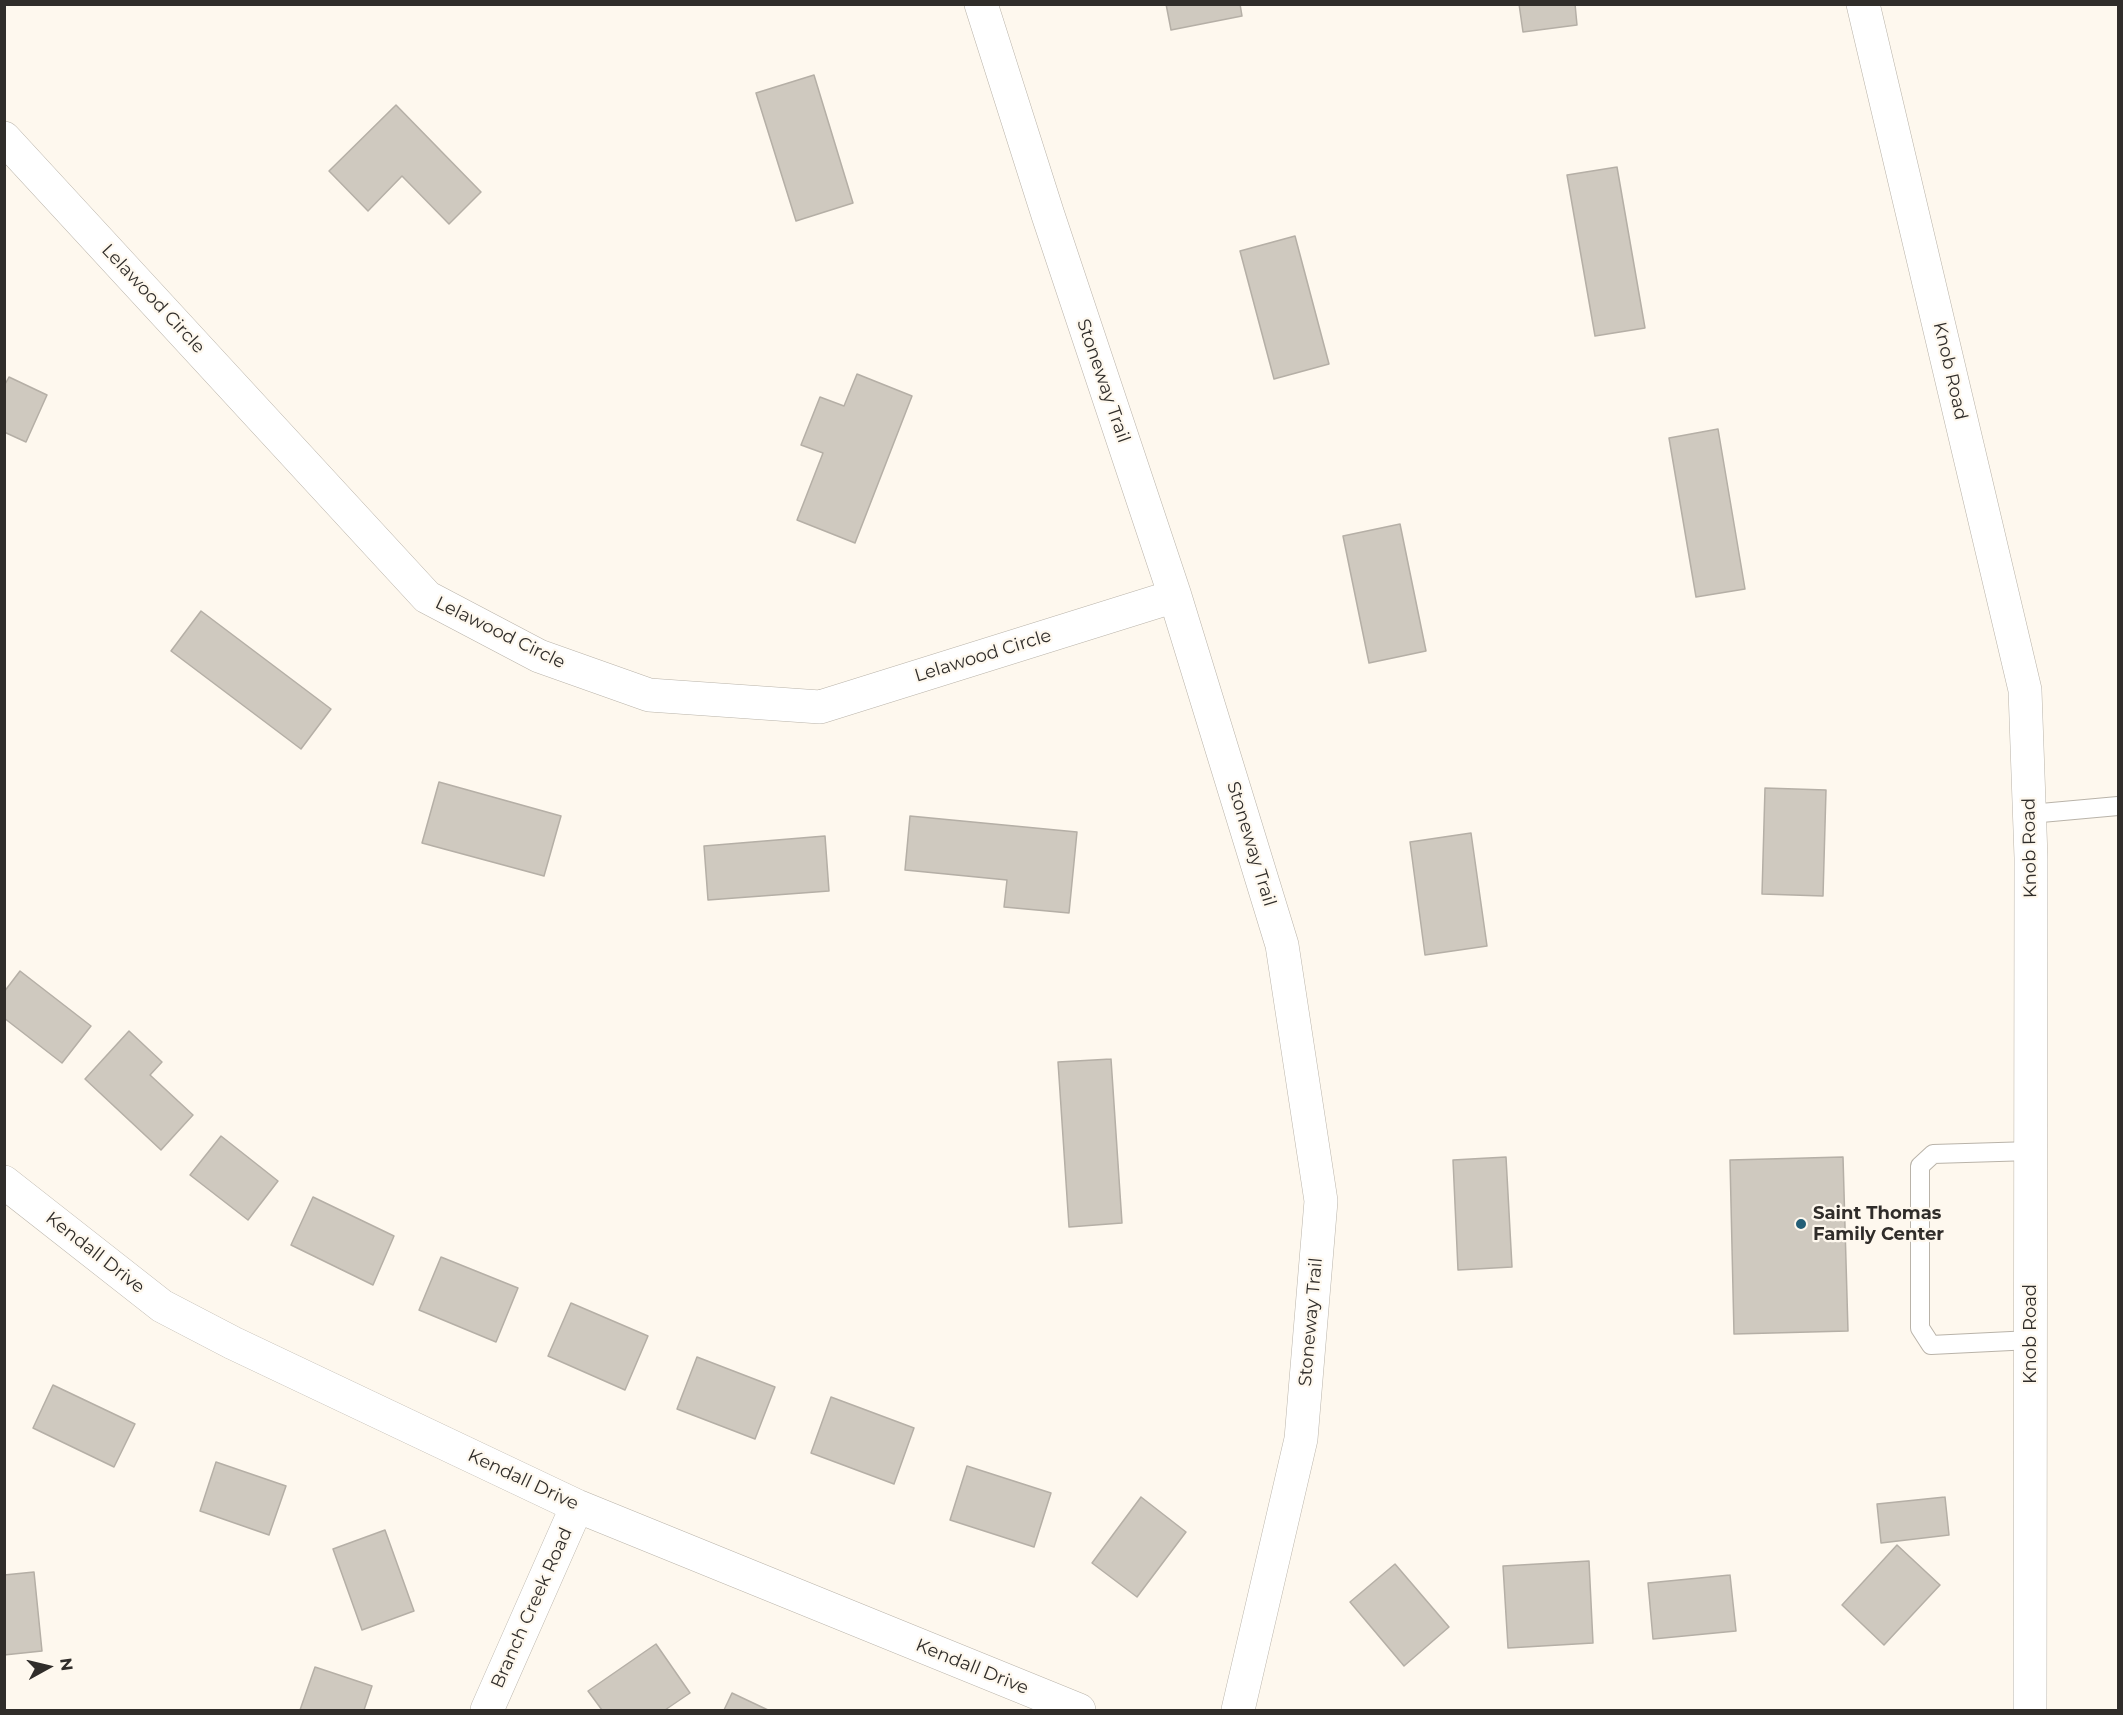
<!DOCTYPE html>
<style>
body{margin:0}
#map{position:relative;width:2123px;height:1715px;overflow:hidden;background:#fef8ee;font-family:Montserrat,sans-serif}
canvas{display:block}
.frame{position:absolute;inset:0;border:6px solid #302d2a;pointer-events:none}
.north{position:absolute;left:18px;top:1637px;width:60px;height:60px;-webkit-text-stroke:4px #fef8ee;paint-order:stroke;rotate:82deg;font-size:16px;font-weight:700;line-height:24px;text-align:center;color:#302d2a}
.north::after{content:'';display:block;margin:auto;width:21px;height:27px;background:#302d2a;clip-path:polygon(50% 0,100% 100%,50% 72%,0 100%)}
</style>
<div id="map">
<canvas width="2123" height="1715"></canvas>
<div class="frame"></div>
<div class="north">N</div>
</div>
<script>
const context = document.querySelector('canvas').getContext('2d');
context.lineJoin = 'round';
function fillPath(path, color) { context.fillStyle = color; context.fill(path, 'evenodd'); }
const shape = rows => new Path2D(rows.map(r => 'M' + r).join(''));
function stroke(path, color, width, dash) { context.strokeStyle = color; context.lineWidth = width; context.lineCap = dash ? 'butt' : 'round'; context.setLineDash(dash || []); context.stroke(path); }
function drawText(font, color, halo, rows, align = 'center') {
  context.font = font + ' Montserrat,sans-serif'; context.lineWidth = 4.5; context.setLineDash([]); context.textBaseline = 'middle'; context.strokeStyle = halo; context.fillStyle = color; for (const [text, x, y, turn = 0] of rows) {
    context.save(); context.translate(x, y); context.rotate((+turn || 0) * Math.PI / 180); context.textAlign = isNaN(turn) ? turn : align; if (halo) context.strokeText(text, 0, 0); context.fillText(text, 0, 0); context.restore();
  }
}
const building = shape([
 [1166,4,1240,4,1242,16,1171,30,1166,4],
 [1519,4,1575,4,1577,25,1523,32,1519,4],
 [814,75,853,203,796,221,756,93,814,75],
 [396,105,481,192,449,224,402,176,368,211,329,171,396,105],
 [1617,167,1645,328,1595,336,1567,175,1617,167],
 [1295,236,1329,364,1274,379,1240,251,1295,236],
 [857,374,912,396,855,543,797,520,823,453,801,445,820,397,844,406,857,374],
 [9,377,47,395,26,442,4,432,4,386,9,377],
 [1718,429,1745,589,1696,597,1669,438,1718,429],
 [1400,524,1426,651,1369,663,1343,536,1400,524],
 [201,611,331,709,301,749,171,651,201,611],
 [439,782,561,816,544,876,422,843,439,782],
 [1765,788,1826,790,1823,896,1762,894,1765,788],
 [910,816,1077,832,1069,913,1004,907,1007,880,905,870,910,816],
 [1471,833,1487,946,1425,955,1410,842,1471,833],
 [825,836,829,891,708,900,704,846,825,836],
 [20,971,91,1026,62,1063,4,1018,4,992,20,971],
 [129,1031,162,1062,150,1075,193,1115,161,1150,85,1079,129,1031],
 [1111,1059,1122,1223,1069,1227,1058,1062,1111,1059],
 [221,1136,278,1181,248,1220,190,1175,221,1136],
 [1506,1157,1512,1267,1458,1270,1453,1160,1506,1157],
 [1843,1157,1848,1331,1734,1334,1730,1160,1843,1157],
 [313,1197,394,1236,373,1285,291,1245,313,1197],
 [441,1257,518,1288,496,1342,419,1310,441,1257],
 [571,1303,648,1336,625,1390,548,1356,571,1303],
 [697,1357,775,1387,755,1439,677,1409,697,1357],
 [53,1385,135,1424,114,1467,33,1428,53,1385],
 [831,1397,914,1428,894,1484,811,1453,831,1397],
 [216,1462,286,1486,269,1535,200,1511,216,1462],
 [967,1466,1051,1493,1034,1547,950,1520,967,1466],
 [1141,1497,1186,1532,1137,1597,1092,1563,1141,1497],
 [1945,1497,1949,1535,1881,1543,1877,1504,1945,1497],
 [385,1530,414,1611,362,1630,333,1549,385,1530],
 [1897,1545,1940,1585,1884,1645,1842,1605,1897,1545],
 [1589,1561,1593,1643,1508,1648,1503,1566,1589,1561],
 [1395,1564,1449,1627,1404,1666,1350,1602,1395,1564],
 [34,1572,42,1651,4,1655,4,1575,34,1572],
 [1730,1575,1736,1631,1653,1639,1648,1583,1730,1575],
 [656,1644,690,1693,665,1710,602,1710,588,1691,656,1644],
 [315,1667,372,1686,364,1710,300,1710,315,1667],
 [732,1693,768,1710,724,1710,732,1693]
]);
const service = shape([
 [2030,814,2118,806],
 [2031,1340,1931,1345,1920,1328,1920,1166,1933,1154,2031,1151]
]);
const minor = shape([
 [981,4,1048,215,1175,596,1282,945,1321,1201,1301,1439,1238,1710],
 [1863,4,2025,690,2031,858,2030,1710],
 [4,138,427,597,539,656,649,695,820,707,1175,596],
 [4,1182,162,1306,233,1343,577,1506,1079,1710],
 [487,1710,577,1506]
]);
const markers = [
 [1801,1224,6,"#235e76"]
];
const streetNames = [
 ["Lelawood Circle",153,299,47],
 ["Knob Road",1950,371,77],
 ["Stoneway Trail",1103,381,71],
 ["Lelawood Circle",500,633,26],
 ["Lelawood Circle",983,656,-17],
 ["Stoneway Trail",1251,844,73],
 ["Knob Road",2030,848,-91],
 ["Kendall Drive",95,1253,38],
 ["Stoneway Trail",1311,1322,-85],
 ["Knob Road",2031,1334,-90],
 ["Kendall Drive",523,1480,25],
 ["Branch Creek Road",532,1608,-66],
 ["Kendall Drive",972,1667,22]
];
const poiNames = [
 ["Saint Thomas",1813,1214],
 ["Family Center",1813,1235]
];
fillPath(building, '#cfc9bf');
stroke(building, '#b5afa6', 1.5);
stroke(service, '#b9b3a9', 20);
stroke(minor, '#b9b3a9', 34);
stroke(service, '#fff', 18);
stroke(minor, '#fff', 33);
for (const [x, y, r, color] of markers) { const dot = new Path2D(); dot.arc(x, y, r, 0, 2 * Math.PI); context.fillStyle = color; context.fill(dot); stroke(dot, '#fef8ee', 2); }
drawText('18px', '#302d2a', '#fef8ee', streetNames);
drawText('bold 18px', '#302d2a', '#fef8ee', poiNames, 'left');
</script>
